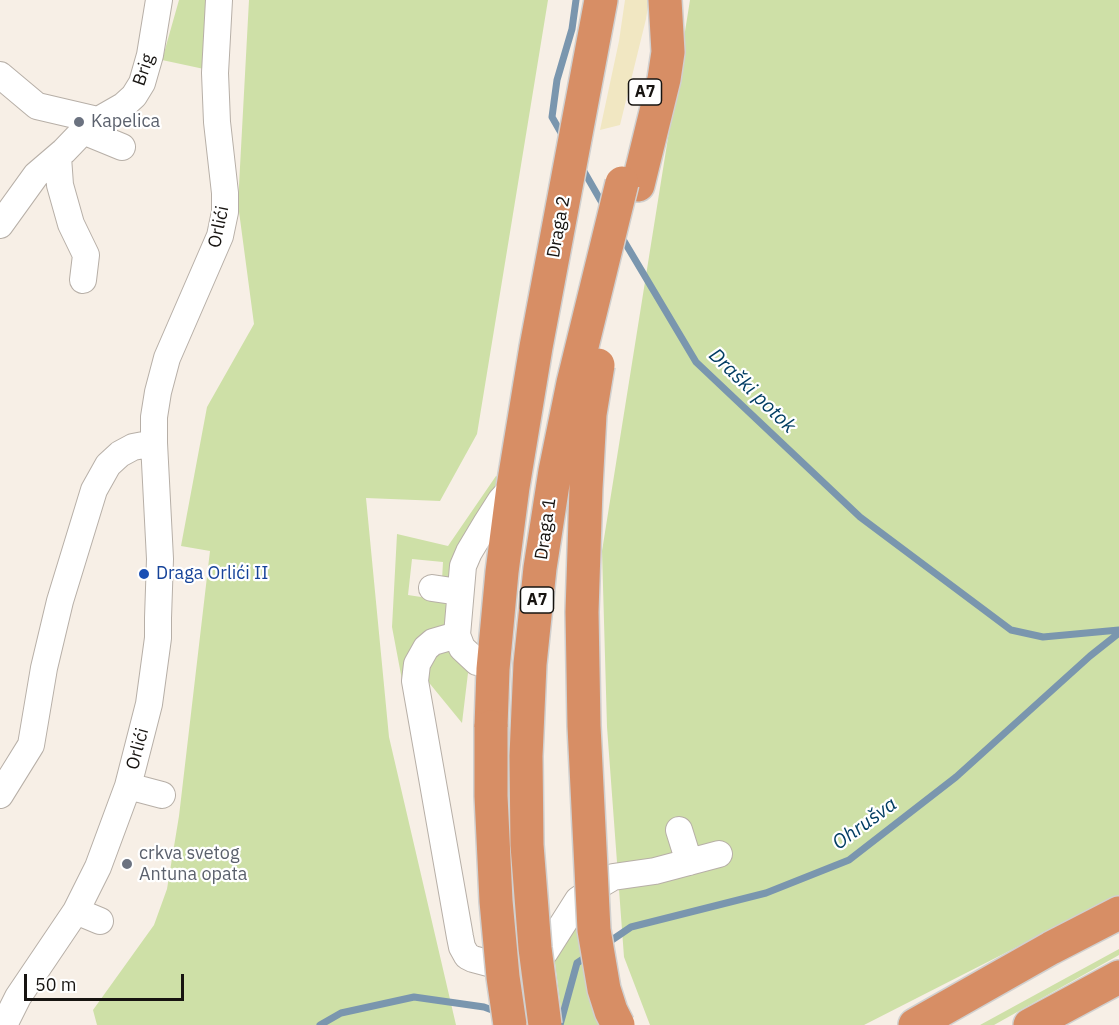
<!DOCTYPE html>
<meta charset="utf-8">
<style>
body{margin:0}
#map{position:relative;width:1119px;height:1025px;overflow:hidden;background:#f7efe6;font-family:"IBM Plex Sans",sans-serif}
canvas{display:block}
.scale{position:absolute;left:24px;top:974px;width:160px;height:27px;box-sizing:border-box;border:3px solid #171411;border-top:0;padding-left:8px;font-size:18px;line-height:21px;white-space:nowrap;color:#171411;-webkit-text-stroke:4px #fff;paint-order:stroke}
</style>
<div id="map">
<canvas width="1119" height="1025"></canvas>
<div class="scale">50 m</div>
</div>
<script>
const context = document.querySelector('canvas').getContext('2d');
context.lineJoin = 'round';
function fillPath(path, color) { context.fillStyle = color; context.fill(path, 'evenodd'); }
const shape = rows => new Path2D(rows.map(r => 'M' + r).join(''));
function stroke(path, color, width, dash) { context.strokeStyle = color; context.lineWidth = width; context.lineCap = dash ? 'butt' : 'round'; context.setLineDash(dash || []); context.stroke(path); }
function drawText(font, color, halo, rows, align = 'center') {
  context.font = font + ' "IBM Plex Sans",sans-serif'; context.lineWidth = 4.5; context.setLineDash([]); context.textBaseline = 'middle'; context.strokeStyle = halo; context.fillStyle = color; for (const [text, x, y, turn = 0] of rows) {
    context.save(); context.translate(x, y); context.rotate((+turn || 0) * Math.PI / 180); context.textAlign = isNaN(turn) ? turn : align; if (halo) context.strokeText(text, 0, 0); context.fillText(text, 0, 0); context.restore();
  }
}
const green = shape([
 [179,0,214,0,204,69,162,60],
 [249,0,548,0,477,434,440,501,366,498,389,737,456,1025,97,1025,93,1010,154,925,167,889,179,816,210,551,181,546,207,407,254,324,238,204],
 [690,0,1119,0,1119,895,864,1025,650,1025,624,957,607,727,602,551],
 [496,476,500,478,473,531,455,579,442,580,443,562,412,559,408,595,447,601,450,613,444,626,406,681,402,680,392,627,397,534,448,546],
 [443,649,455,653,464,661,468,673,462,723,426,679,427,663],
 [578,911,602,1025,563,1025,553,948],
 [1119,949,1119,955,994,1025,980,1025]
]);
const sand = shape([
 [625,0,649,0,646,19,620,125,600,130,619,41]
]);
const stream = shape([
 [564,138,552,117,557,80,572,29,576,0],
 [582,168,605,208],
 [621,236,696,362,860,517,1011,630,1043,637,1119,630],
 [606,944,631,927,766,893,849,860,956,777,1090,656,1119,633],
 [320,1025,341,1013,414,997,484,1007,500,1013],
 [560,1025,577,963,589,955]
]);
const minor = shape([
 [0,75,37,106,97,120],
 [83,131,122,147],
 [58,157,60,185,71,224,86,255,83,280],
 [0,225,36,175,64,151,88,126,123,106,134,96,142,83,150,55,159,0],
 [432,588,459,592],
 [457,635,433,642,426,648,417,664,415,681,460,937,462,947,467,956,473,959,503,967,523,965,531,962,545,952,578,900,601,884,613,877,655,871,719,854],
 [477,662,462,648,457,635,463,566,469,552,487,522,501,500,513,487],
 [128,786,162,795],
 [0,795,31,745,44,668,60,601,94,490,108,465,120,454,133,447,154,443],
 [679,830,689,862],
 [76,911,100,921],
 [4,1025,18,997,76,911,98,867,128,786,149,704,158,638,158,618,160,559,154,443,154,417,158,392,167,358,220,236,225,212,225,193,217,122,215,73,219,0]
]);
const highway = shape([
 [638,185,664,79,668,52,665,0],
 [491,727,493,669,502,572,513,487,536,347,601,0],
 [915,1025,1051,948,1119,913],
 [1030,1025,1119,977]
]);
const highwayBridge = shape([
 [598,365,590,414,586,488,582,612,584,726,594,930,604,989,611,1011,618,1025],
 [491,727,491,796,496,901,503,977,510,1025],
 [545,1025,535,948,527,845,526,756,530,664,540,568,555,471,573,383,622,183]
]);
const markers = [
 [79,122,6,"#6b7280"],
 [144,574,6,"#1a4fb4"],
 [127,864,6,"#6b7280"]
];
const shields = [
 [645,92,33],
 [537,600,33]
];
const shieldNames = [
 ["A7",645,92],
 ["A7",537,600]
];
const streetNames = [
 ["Brig",144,70,-71],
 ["Orlići",219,227,-78],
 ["Draga 2",559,227,-80],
 ["Draga 1",546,529,-82],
 ["Orlići",138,749,-75]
];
const worshipNames = [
 ["Kapelica",91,122],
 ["crkva svetog",139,854],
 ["Antuna opata",139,875]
];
const transitNames = [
 ["Draga Orlići II",156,574]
];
const waterNames = [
 ["Draški potok",752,391,44],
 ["Ohrušva",865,824,-36]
];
fillPath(green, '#cee0a7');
fillPath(sand, '#f1e7c2');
stroke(stream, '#7a96ae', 7);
stroke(minor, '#b7afa7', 28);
stroke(highway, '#d1d0cf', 36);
stroke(minor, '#fff', 26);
stroke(highway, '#d78e65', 33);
stroke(highwayBridge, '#d1d0cf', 36, []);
stroke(highwayBridge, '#d78e65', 33);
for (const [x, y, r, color] of markers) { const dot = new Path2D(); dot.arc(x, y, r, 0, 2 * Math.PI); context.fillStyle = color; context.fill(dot); stroke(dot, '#fff', 2); }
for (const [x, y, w] of shields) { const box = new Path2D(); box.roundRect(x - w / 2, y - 13, w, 26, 4.5); context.fillStyle = '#fff'; context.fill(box); stroke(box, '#171411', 1.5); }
drawText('bold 16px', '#171411', null, shieldNames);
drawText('18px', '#171411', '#fff', streetNames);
drawText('18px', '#5b616d', '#fff', worshipNames, 'left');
drawText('18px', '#164399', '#fff', transitNames, 'left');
drawText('italic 20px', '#023d63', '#fff', waterNames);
</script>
